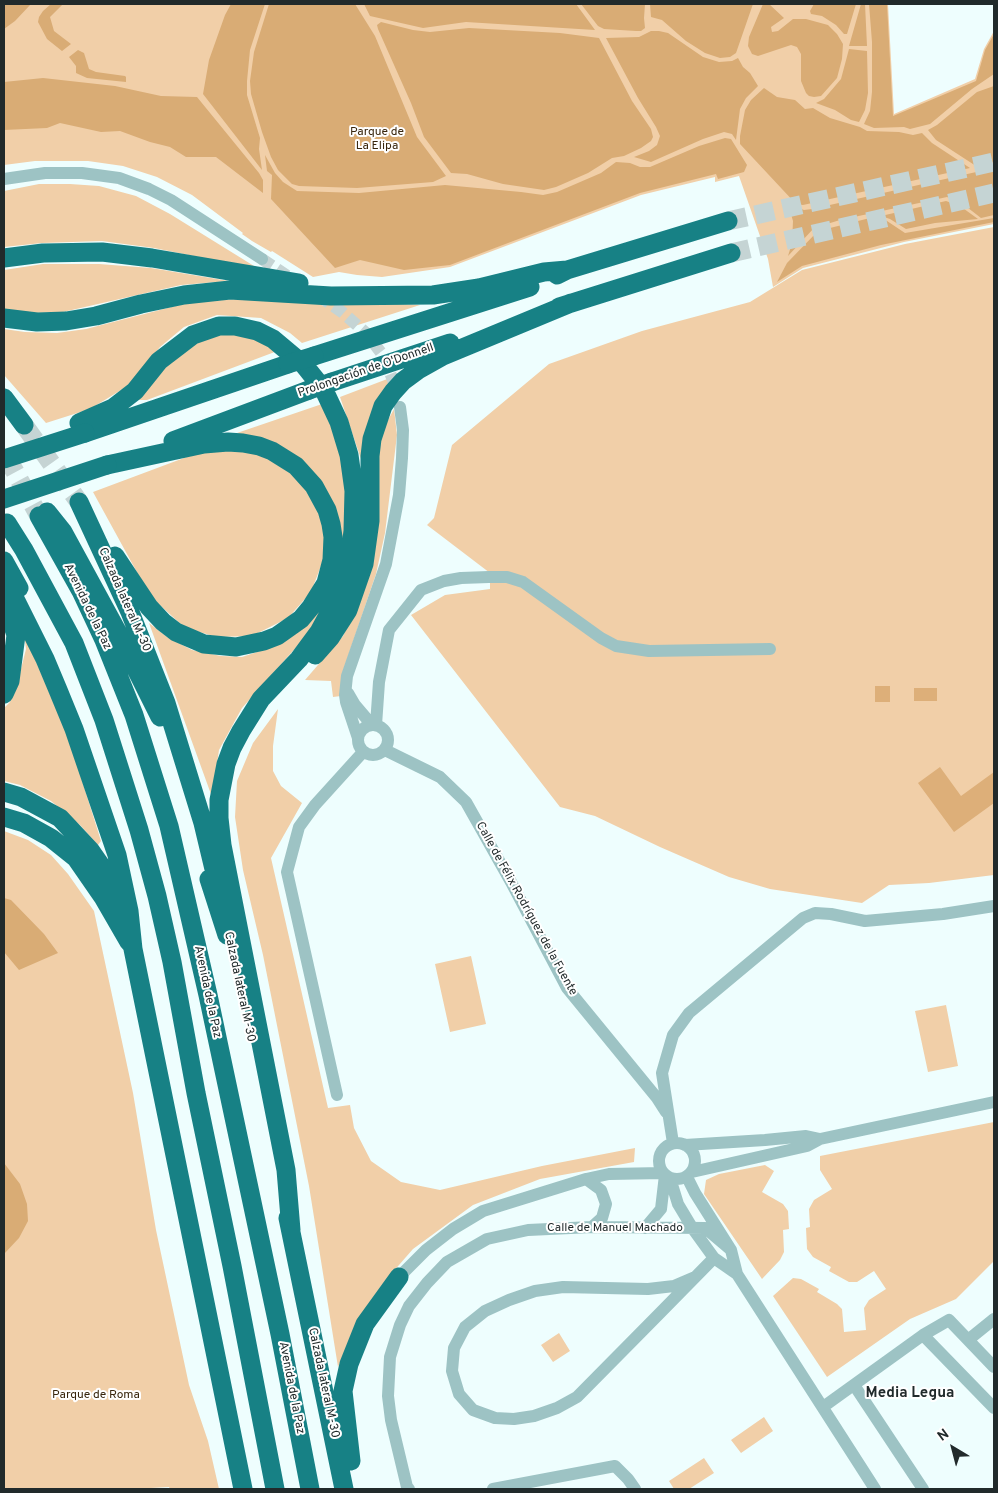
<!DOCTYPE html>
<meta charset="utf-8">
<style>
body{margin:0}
#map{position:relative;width:998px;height:1493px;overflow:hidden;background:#eefefe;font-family:Overpass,sans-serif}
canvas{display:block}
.frame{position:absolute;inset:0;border:5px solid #212a2b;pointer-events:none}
.north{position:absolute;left:928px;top:1423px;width:50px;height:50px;-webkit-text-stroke:4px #fff;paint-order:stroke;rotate:323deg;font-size:14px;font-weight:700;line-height:20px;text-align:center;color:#212a2b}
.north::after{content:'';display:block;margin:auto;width:18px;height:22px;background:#212a2b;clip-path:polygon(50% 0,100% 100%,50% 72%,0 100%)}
</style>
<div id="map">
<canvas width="998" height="1493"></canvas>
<div class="frame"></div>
<div class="north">N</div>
</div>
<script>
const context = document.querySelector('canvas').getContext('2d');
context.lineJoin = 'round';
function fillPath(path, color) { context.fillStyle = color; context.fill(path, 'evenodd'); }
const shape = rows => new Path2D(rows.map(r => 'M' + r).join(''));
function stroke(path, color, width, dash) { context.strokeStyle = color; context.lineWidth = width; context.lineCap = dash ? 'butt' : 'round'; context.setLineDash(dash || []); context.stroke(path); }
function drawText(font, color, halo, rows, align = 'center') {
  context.font = font + ' Overpass,sans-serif'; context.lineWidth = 4; context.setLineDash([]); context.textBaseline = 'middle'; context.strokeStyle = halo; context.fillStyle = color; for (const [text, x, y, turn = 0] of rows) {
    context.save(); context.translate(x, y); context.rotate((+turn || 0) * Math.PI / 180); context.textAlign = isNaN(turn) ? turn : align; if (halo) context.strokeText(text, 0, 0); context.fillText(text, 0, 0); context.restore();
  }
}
const green = shape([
 [4,4,888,4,894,114,975,79,984,49,994,31,994,224,904,242,803,268,773,287,768,259,739,176,715,182,715,177,641,195,450,267,382,277,357,275,339,272,313,277,272,251,271,252,252,241,242,234,243,233,192,195,157,177,123,166,88,161,35,161,4,165],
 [39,184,70,184,99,186,136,196,170,214,254,266,253,268,154,248,102,241,42,243,4,247,4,191],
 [994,227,994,875,929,883,889,885,862,903,770,889,729,877,660,847,595,816,560,807,411,615,445,595,490,589,490,573,427,525,434,518,452,445,549,364,642,331,750,302,802,270,905,244],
 [43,264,99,264,151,268,229,281,181,285,63,312,36,313,4,309,4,270],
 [255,298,420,305,302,343,290,333,261,318,217,315,184,327,160,347,131,384,90,409,46,423,4,375,4,329,25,332,57,333,86,329,191,302],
 [231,332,272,345,280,350,147,400,137,400,162,369,194,342],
 [403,373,361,459,340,397],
 [325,403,344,458,349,509,330,602,308,634,242,708,219,750,212,797,149,623,167,637,192,650,221,656,242,657,272,647,317,612,338,518,325,487,303,460,237,433],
 [394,409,397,435,385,533,376,574,342,674,341,696,333,697,331,681,305,680,343,636,358,604,382,431],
 [254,450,298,478,315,502,324,530,324,558,311,592,288,618,252,636,217,637,185,628,150,596,93,492,200,452],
 [24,633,69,739,101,841,98,845,80,825,51,801,20,785,4,781,4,708,10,702,19,677,26,649],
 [278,709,273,746,273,771,281,786,302,803,271,858,328,1108,350,1105,354,1128,371,1161,401,1182,440,1190,542,1166,635,1148,634,1162,540,1179,473,1205,413,1249,385,1281,360,1316,338,1367,309,1186,263,955,243,870,235,817,237,781,253,743],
 [4,831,28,840,51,855,68,874,94,911,133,1093,156,1230,189,1385,208,1441,219,1489,170,1489,169,1487,133,1489,4,1489],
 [471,956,486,1024,450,1032,435,964],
 [946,1005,958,1066,928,1072,915,1011],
 [994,1122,994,1261,956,1299,910,1319,827,1377,773,1296,793,1278,801,1279,819,1289,817,1292,837,1304,842,1309,844,1332,866,1330,864,1308,869,1300,886,1289,874,1271,857,1282,849,1282,829,1271,831,1267,813,1257,807,1249,806,1228,810,1227,809,1209,814,1200,832,1189,820,1170,820,1156],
 [765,1165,774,1171,762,1192,783,1204,788,1211,789,1229,783,1230,784,1252,780,1260,762,1279,704,1194,706,1180,719,1174],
 [559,1333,570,1351,553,1362,541,1345],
 [764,1417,773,1431,741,1453,731,1440],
 [704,1458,714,1473,689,1489,674,1489,669,1481]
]);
const forest = shape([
 [4,4,31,4,15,21,4,29],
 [51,4,63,4,50,17,54,31,71,44,62,51,47,39,38,22,39,17,43,11],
 [231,4,265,4,250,50,247,81,247,95,260,138,259,149,262,170,203,94,209,60,225,15],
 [269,4,355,4,375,36,417,137,446,176,433,182,357,188,299,186,292,184,278,170,271,157,262,132,251,94,250,81,254,52],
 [364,4,576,4,595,30,466,22,423,28,370,16],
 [581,4,645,4,644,18,645,28,641,31,636,31,604,29,598,26],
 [650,4,753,4,736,53,730,57,720,58,705,53,686,41,662,20,651,17],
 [763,4,769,4,784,18,771,27,772,32,778,31,793,19,806,19,828,25,837,34,843,44,842,59,837,78,821,96,814,97,809,96,806,93,801,81,801,54,797,47,791,45,758,56,752,54,748,46,749,37],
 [814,4,856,4,847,34,844,34,836,25,822,16,811,14,810,11],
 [861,4,865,4,867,46,849,46],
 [869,4,887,4,893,116,976,81,985,50,994,34,994,74,972,89,930,124,910,129,904,127,874,128,864,124,870,111,872,92,872,42],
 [381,22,413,30,430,32,469,28,560,33,599,38,632,101,651,129,653,137,651,141,641,148,624,156,612,158,588,173,556,187,544,190,503,184,467,174,451,173,424,137,411,103,378,29,377,25],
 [651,31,659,31,668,33,703,57,719,62,732,61,738,58,743,67,750,73,758,86,746,98,740,109,736,140,732,134,724,132,703,139,651,162,634,157,649,151,657,145,660,136,656,127,638,98,606,38,639,37],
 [849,49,867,51,868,93,865,110,859,122,851,120,835,110,816,103,824,99,841,79],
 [78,50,84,53,89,69,96,72,125,76,126,77,126,82,87,78,76,73,76,66,69,57],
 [43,78,115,86,161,96,197,97,259,173,263,180,263,193,216,157,186,157,170,147,150,142,120,131,101,132,60,123,47,128,4,130,4,82],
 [994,86,994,162,976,166,936,140,928,130,937,125,977,92],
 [764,88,777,97,795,100,805,109,813,108,830,118,860,127,867,131,899,132,913,135,922,133,932,143,970,168,803,205,796,204,740,144,740,136,745,110,751,100],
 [725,138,731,139,747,165,744,172,718,179,716,174,640,193,450,265,404,270,360,260,335,268,271,199,272,175,267,171,265,155,275,173,283,182,297,191,359,193,445,185,521,192,543,195,557,192,601,173,616,162,630,163,640,167,650,167,699,146],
 [994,168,994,215,981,218,963,204,947,197,840,220,814,228,788,256,792,243,793,221,788,204,804,210,812,209],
 [946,201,960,206,978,219,935,223,906,229,890,219,881,216],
 [874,217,887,221,905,233,994,218,994,222,881,245,802,266,777,282,787,263,818,231],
 [4,898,11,900,44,934,58,953,19,970,4,952],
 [4,1163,20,1184,27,1204,28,1221,19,1238,4,1254]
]);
const water = shape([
 [875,686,890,686,890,702,875,702],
 [914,688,937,688,937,701,914,701],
 [940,767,961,796,994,772,994,803,954,832,918,783]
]);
const minorTunnel = shape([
 [262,259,292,279],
 [319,296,342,312,366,333,382,354,393,380,397,395]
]);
const highwayTunnel = shape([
 [728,221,994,162],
 [731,253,994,193],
 [24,425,79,502],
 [4,457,14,470,39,516]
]);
const minor = shape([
 [4,179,45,173,82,173,119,178,149,189,171,200,262,259],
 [348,693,355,705,372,725],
 '358 740a15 15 0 1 1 30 0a15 15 0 1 1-30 0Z',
 [376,725,379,682,389,630,421,590,444,581,461,578,489,577,507,577,523,582,601,638,616,646,649,651,770,649],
 [358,738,346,702,345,695,347,676,386,564,399,495,402,458,403,430,400,407],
 [385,750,440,777,466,802,511,882,567,988,657,1098,666,1112],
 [337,1095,287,872,299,827,315,805,363,752],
 '659 1161a18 18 0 1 1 36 0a18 18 0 1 1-36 0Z',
 [673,1143,662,1073,673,1035,689,1013,803,918,815,913,831,914,865,921,943,914,994,906],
 [685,1145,765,1140,806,1136,820,1139],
 [692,1172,807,1146,820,1139,994,1102],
 [687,1177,695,1193,731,1250,737,1274,875,1489],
 [670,1178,678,1204,693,1229,714,1258,737,1274],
 [586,1179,601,1190,606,1204,602,1218,592,1227],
 [645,1228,661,1209,665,1175],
 [399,1277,426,1250,453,1229,483,1211,586,1179,609,1174,663,1173],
 [695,1277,674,1286,648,1289,563,1287,535,1291,509,1300,485,1311,465,1327,454,1348,452,1371,459,1394,473,1410,495,1418,514,1419,534,1416,557,1408,577,1397,660,1313,714,1258],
 [923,1335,949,1320,994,1367],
 [968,1340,994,1319],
 [854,1385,923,1489],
 [823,1407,923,1335,994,1408],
 [409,1489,407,1487,391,1420,388,1396,390,1357,400,1325,409,1306,427,1283,447,1262,487,1239,528,1230,592,1227,705,1228,731,1250],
 [493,1489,615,1466,628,1479,635,1489]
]);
const highway = shape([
 [4,258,43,253,102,252,152,258,299,283],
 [557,275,567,270,728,221],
 [559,307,731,253],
 [4,318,37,322,66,321,96,316,141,304,184,295,230,290,331,296,433,295,479,288,544,272,567,270],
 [314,356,530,287],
 [332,382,450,343],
 [4,398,24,425],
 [79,423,113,408,135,391,159,361,193,335,219,326,235,326,257,331,273,339,304,365,324,390,339,422,349,455,354,491,353,531,349,562,342,585,332,608,319,632,299,659,261,699,241,731,232,748,226,764,219,800,219,818,222,845,286,1170,291,1230],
 [85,433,288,364],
 [173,441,309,390],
 [107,465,204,444,228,442,243,443,259,446,272,451,296,466,314,486,327,510,331,524,333,537,332,560,326,583,311,607,301,619,277,636,264,641,236,647,204,644,176,632,163,622,149,607,115,556],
 [79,502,130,612,166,703,203,823,219,890],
 [47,512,63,532,117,631,160,717],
 [39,516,81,591,104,640,134,715,169,826,208,995,280,1334,310,1489],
 [7,523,24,550,74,643,104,720,139,830,157,896,172,962,196,1093,232,1266,275,1489],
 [4,561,19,588],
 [4,580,14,597,45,659,58,690,74,729,117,855,129,911,133,949,243,1489],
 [4,600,16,635,10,681,4,694],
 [315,655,330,638,348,610,364,564,370,521,370,456,372,439,383,406,393,392,403,381,418,370,443,356,571,303],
 [4,792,21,797,60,818,90,850,106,873,118,906],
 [4,817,24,823,51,838,76,858,103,897,129,942],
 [209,879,227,935],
 [288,1218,344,1489],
 [351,1461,343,1391,349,1364,365,1324,399,1277]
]);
const highwayBridge = shape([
 [288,364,314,356],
 [309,390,332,382],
 [4,459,85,433],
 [4,499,107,465]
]);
const parkNames = [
 ["Parque de",377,133],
 ["La Elipa",377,147],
 ["Parque de Roma",96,1396]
];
const streetNames = [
 ["Prolongación de O'Donnell",366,371,-19],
 ["Calzada lateral M-30",124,600,66],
 ["Avenida de la Paz",87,607,64],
 ["Calle de Félix Rodríguez de la Fuente",526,909,61],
 ["Calzada lateral M-30",239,987,78],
 ["Avenida de la Paz",207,992,78],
 ["Calle de Manuel Machado",615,1229],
 ["Calzada lateral M-30",323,1383,78],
 ["Avenida de la Paz",291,1388,79]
];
const quarterNames = [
 ["Media Legua",910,1394]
];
fillPath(green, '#f1cfa8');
fillPath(forest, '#d9ac75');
fillPath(water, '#ddaf79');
stroke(minorTunnel, '#c5d4d4', 12, [12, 6]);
stroke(highwayTunnel, '#c5d4d4', 19, [19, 9]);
stroke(minor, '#9dc3c4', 12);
stroke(highway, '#178185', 19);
stroke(highwayBridge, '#178185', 19);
drawText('12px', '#39260d', '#fff', parkNames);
drawText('12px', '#212a2b', '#fff', streetNames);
drawText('bold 15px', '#212a2b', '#fff', quarterNames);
</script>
